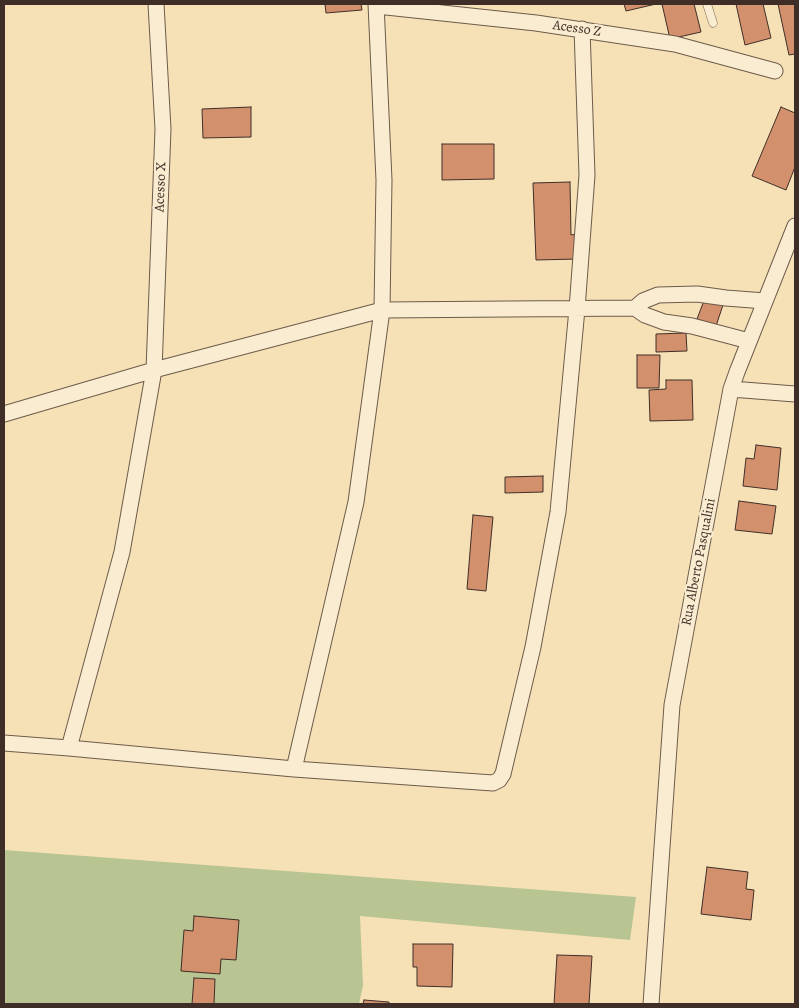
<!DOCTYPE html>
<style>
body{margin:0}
#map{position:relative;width:799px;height:1008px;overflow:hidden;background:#f6e1b7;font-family:Alegreya,serif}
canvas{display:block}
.frame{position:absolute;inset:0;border:5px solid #3f2e27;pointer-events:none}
</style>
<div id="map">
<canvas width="799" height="1008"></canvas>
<div class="frame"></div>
</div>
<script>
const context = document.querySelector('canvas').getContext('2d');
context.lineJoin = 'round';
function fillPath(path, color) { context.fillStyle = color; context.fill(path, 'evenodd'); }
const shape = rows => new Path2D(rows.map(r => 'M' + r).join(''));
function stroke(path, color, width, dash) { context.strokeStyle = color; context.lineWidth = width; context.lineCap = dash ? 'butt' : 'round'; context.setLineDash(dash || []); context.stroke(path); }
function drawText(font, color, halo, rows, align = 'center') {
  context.font = font + ' Alegreya,serif'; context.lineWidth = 4.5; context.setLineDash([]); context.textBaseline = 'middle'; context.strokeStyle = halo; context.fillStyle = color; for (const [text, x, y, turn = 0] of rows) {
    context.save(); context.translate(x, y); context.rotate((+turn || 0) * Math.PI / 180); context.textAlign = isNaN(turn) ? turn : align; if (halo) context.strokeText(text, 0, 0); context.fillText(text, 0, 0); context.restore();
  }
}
const green = shape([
 [4,850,636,897,630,940,360,916,363,985,359,1004,4,1004]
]);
const building = shape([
 [325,4,361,4,362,10,326,13,325,4],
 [624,4,656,4,626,11,624,4],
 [662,4,694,4,701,32,670,39,662,4],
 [736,4,763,4,771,38,745,45,736,4],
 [778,4,795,4,795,54,789,55,778,4],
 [251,107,251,137,203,138,202,109,251,107],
 [781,107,795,113,795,167,786,190,752,176,781,107],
 [442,144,494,144,494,179,442,180,442,144],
 [570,182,571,235,577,234,577,259,536,260,533,183,570,182],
 [705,298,723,305,716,326,697,319,705,298],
 [686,333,687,351,656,352,656,334,686,333],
 [637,355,660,355,659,388,637,388,637,355],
 [666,380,692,380,693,420,650,421,649,390,666,389,666,380],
 [756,445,781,448,777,490,743,486,746,458,754,459,756,445],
 [543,476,543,492,505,493,505,477,543,476],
 [739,501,776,506,772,534,735,530,739,501],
 [473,515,493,517,486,591,467,589,473,515],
 [707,867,748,872,746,889,754,890,751,920,701,914,707,867],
 [194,916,239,920,236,960,221,959,220,974,181,971,184,930,193,931,194,916],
 [413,944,453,944,452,987,417,986,417,967,413,967,413,944],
 [557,955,592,956,589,1004,554,1004,557,955],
 [194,978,215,979,214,1004,192,1004,194,978],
 [364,1000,389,1002,389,1004,363,1004,364,1000]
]);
const service = shape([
 [707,4,713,23]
]);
const minor = shape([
 [377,6,536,23,675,44,775,71],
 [635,308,643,301,658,295,697,294,726,298,765,301],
 [731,389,795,394],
 [4,414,154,370,382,310,635,308,645,315,664,322,692,326,749,341],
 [4,743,69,748,294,769,493,783,499,780,503,774,533,647,558,512,577,309,587,175,582,29],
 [69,748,122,552,154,370,163,129,156,4],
 [294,769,356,502,382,310,384,180,376,4],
 [651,1004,672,705,731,389,737,372,795,226]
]);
const streetNames = [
 ["Acesso Z",577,29,8],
 ["Acesso X",161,187,-88],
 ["Rua Alberto Pasqualini",699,562,-79]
];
fillPath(green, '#b8c492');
fillPath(building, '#d3906c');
stroke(building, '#3f2e27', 1);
stroke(service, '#6d5b4b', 9);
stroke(minor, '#6d5b4b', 17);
stroke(service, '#f9ecd0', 8);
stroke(minor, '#f9ecd0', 15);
drawText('14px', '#3f2e27', '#f9ecd0', streetNames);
</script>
